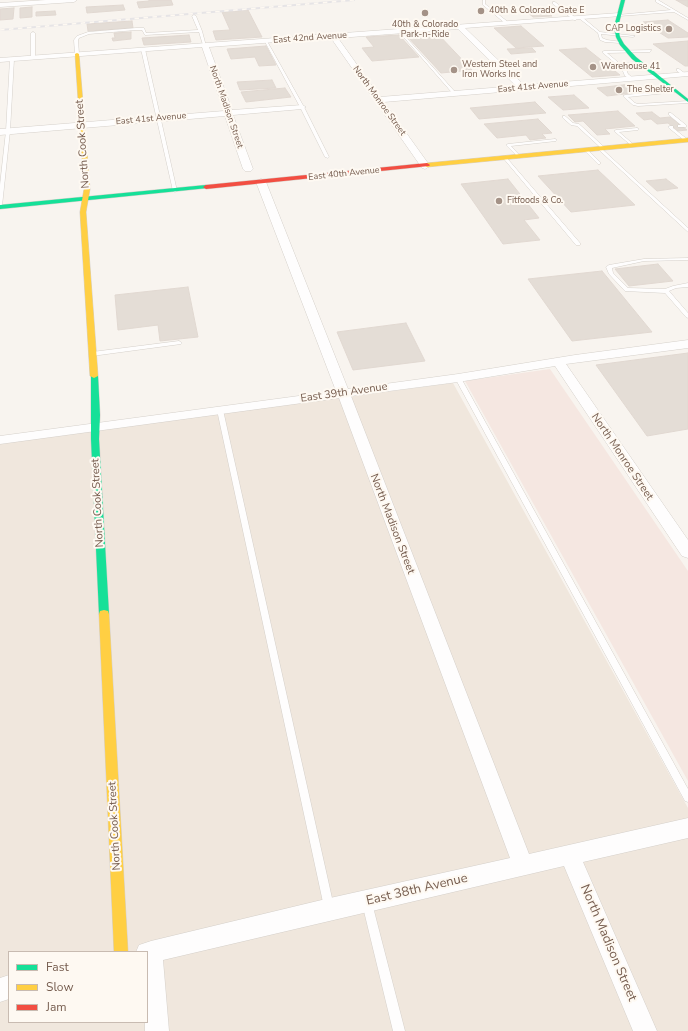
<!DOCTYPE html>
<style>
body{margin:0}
#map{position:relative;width:688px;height:1031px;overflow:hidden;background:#f8f4ef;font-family:"Nunito Sans",sans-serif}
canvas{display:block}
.legend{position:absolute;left:8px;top:951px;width:140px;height:72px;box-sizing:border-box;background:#fef9f2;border:1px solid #c8bbb1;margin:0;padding:5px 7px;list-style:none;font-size:12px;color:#765d4f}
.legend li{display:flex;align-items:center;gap:8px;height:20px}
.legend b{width:20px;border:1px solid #c8bbb1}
</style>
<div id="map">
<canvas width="688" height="1031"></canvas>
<ul class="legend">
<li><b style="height:5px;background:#16e098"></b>Fast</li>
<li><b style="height:5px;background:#ffcf43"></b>Slow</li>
<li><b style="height:5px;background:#f24e42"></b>Jam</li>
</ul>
</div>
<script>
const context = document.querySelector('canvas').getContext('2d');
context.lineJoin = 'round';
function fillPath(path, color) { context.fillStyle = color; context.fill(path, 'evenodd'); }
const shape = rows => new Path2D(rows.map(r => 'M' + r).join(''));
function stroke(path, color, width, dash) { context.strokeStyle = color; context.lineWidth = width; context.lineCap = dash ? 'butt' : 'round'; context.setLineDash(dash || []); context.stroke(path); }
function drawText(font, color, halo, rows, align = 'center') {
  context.font = font + ' "Nunito Sans",sans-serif'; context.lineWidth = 4; context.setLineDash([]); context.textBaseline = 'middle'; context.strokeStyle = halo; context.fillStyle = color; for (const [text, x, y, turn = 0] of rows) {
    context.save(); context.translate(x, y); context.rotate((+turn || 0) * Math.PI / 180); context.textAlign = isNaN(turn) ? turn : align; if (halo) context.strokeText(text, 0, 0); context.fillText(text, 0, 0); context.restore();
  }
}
const residential = shape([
 [453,383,688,808,688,1031,0,1031,0,443],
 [9,952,147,952,147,1022,9,1022]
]);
const commercial = shape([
 [550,369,688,571,688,781,465,381]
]);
const building = shape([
 [149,0,171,0,173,5,139,8,137,2,149,1,149,0],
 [676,0,688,0,688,7,676,0],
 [123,5,125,10,87,13,86,7,123,5],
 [32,7,32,17,20,18,20,8,32,7],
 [14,8,13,19,0,20,0,9,14,8],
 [248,10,262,37,216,40,213,31,230,30,222,12,248,10],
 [55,11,56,15,36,16,36,12,55,11],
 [546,11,552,16,533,17,527,12,546,11],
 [668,20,688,33,688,37,668,38,643,22,668,20],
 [132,21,133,28,88,31,87,24,132,21],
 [521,26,544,46,516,48,494,28,521,26],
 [131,32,131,39,113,41,112,38,115,38,114,33,131,32],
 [436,32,472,70,441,73,406,35,436,32],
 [189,35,191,42,144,45,142,38,189,35],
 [399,35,419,57,372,61,362,48,374,47,366,37,399,35],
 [688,41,688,66,685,66,653,44,688,41],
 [266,46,276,65,259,66,255,57,231,59,227,49,266,46],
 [532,48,536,52,511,54,507,49,532,48],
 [586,48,620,75,592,77,559,50,586,48],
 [272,80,276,88,240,90,237,82,272,80],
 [631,84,641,92,607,96,597,88,631,84],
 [285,88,291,97,246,102,241,92,285,88],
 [574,95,589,108,563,110,548,97,574,95],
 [535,102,546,113,479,119,470,108,535,102],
 [618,111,635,126,605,129,610,134,597,135,583,121,575,122,568,115,618,111],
 [652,112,660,118,670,117,687,130,678,131,668,123,657,124,651,119,644,120,636,113,652,112],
 [538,119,552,133,542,134,546,138,530,140,526,135,497,138,484,124,538,119],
 [598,170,635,205,571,212,538,176,598,170],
 [508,179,539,218,524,220,540,240,503,244,461,184,508,179],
 [666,179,678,188,657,191,646,181,666,179],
 [658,264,673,281,629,286,615,269,658,264],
 [602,271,652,332,572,341,528,279,602,271],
 [188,287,198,337,160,341,158,325,118,330,115,295,188,287],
 [406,323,425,361,353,370,337,332,406,323],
 [688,353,688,429,647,436,596,365,688,353]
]);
const lane = shape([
 [483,0,485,0,485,4,508,22,508,24,506,24,483,5,483,0],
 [656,0,658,0,688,18,688,20,674,12,619,16,617,15,671,10,656,2,656,0],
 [553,2,555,2,576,18,576,20,574,20,553,4,553,2],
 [194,15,196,16,202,31,206,46,203,45,199,32,145,35,142,30,136,30,89,34,79,38,78,40,79,54,77,55,75,54,74,40,77,36,88,32,136,28,144,28,146,33,198,30,192,16,194,15],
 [580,17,582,17,600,32,635,36,633,37,601,34,602,38,607,40,622,42,620,43,605,42,600,40,598,33,580,19,580,17],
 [394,26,396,26,456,93,456,95,454,95,394,26],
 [33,32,35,33,35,57,33,58,31,57,31,33,33,32],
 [264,40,267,41,304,107,329,157,328,158,325,157,300,107,264,40],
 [143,48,145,49,177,191,175,192,173,191,141,49,143,48],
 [651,50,650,52,607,53,619,63,641,62,640,64,621,65,626,69,628,74,633,78,632,80,625,76,622,69,602,52,604,51,651,50],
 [12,58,14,59,10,131,2,206,0,207,0,185,6,131,10,59,12,58],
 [677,69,679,69,687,75,684,76,677,71,677,69],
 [675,90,676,92,628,97,635,103,638,104,688,101,688,103,638,106,633,105,623,96,625,95,675,90],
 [669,113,671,113,686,125,686,127,678,127,678,125,681,125,669,115,669,113],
 [563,116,565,116,573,123,579,124,604,147,604,149,602,149,688,228,688,232,598,149,601,148,577,126,571,125,563,118,563,116],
 [670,126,673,126,673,128,687,139,687,141,685,141,669,128,668,127,670,126],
 [637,128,639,129,638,130,619,132,633,144,633,146,632,146,614,131,616,130,637,128],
 [555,139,557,140,556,141,511,146,521,157,519,158,506,145,508,144,555,139],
 [585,149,587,149,600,162,600,164,598,164,585,151,585,149],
 [504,157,506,157,580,243,580,245,576,245,504,159,504,157],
 [688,258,688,260,644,261,612,268,613,273,628,288,665,289,673,286,688,283,688,287,676,288,669,291,688,313,688,318,686,317,665,293,625,291,609,274,606,267,609,265,644,259,688,258],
 [179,341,182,343,181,344,92,356,89,354,92,352,179,341],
 [458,376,461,378,688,789,688,802,685,801,455,378,458,376],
 [220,408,223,410,334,907,333,911,329,912,325,911,324,907,217,410,220,408],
 [367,898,371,899,372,903,405,1031,393,1031,362,903,363,899,367,898]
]);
const street = shape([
 [46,0,77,0,74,2,0,7,0,3,46,0],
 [619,13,621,14,621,16,465,28,524,85,688,72,688,76,384,102,430,166,425,169,422,168,331,38,209,47,232,110,302,105,306,107,302,109,233,115,253,169,251,171,245,171,243,169,225,116,0,135,0,129,224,111,202,47,0,62,0,58,619,13],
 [458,29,516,86,380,97,338,38,458,29],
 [261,179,266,182,348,389,458,374,575,355,688,340,688,348,566,364,688,540,688,558,682,556,555,366,458,382,351,396,529,854,688,818,688,838,583,862,657,1031,633,1031,564,866,163,960,169,1031,145,1031,145,1022,147,1022,147,952,136,952,139,945,151,941,330,898,510,858,339,398,0,444,0,436,336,391,256,182,261,179],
 [9,975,9,999,0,1002,0,978,9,975]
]);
const fast = shape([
 [621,0,625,0,618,27,620,37,624,44,636,57,688,99,688,102,632,59,620,45,616,37,614,27,621,0],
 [206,185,209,187,208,188,0,209,0,205,206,185],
 [91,374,94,374,98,376,100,415,99,439,109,614,108,617,104,618,100,617,99,614,91,439,91,374]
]);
const slow = shape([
 [77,53,79,54,90,189,86,212,98,376,94,378,90,376,80,212,84,189,75,54,77,53],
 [688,138,688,142,427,167,424,165,427,163,688,138],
 [104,610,108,611,109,614,128,952,114,952,99,614,100,611,104,610]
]);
const jam = shape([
 [427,163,430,165,429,166,206,189,203,187,206,185,427,163]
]);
const rail = shape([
 [0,30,354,0]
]);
const markers = [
 [481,11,4,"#a49287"],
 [425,13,4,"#a49287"],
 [669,29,4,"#a49287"],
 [593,67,4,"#a49287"],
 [454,70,4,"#a49287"],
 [619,90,4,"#a49287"],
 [499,201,4,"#a49287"]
];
const farPoinames = [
 ["40th & Colorado Gate E",489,11],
 ["40th & Colorado",425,25,"center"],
 ["Park-n-Ride",425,35,"center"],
 ["CAP Logistics",661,29,"right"],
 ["Western Steel and",462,65],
 ["Iron Works Inc",462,75],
 ["Warehouse 41",601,67],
 ["The Shelter",627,90],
 ["Fitfoods & Co.",507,201]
];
const farStreetnames = [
 ["East 42nd Avenue",310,38,-4],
 ["East 41st Avenue",533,87,-5],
 ["North Monroe Street",379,101,54],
 ["North Madison Street",226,107,71],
 ["East 41st Avenue",151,119,-5],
 ["East 40th Avenue",344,174,-6]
];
const streetNames = [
 ["North Cook Street",83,144,-94],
 ["East 39th Avenue",344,393,-8],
 ["North Monroe Street",622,457,56],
 ["North Cook Street",98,503,-93],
 ["North Madison Street",392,524,69],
 ["North Cook Street",115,826,-93]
];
const nearStreetnames = [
 ["East 38th Avenue",417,890,-13],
 ["North Madison Street",608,943,67]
];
fillPath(residential, '#f0e7dd');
fillPath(commercial, '#f5e7e1');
fillPath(building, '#e4ddd6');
stroke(building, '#e1d8d1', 1);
stroke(lane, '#d5d0ca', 1);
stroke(street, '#d5d0ca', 1);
stroke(fast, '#d6d0ca', 1);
stroke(slow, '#d6d0ca', 1);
stroke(jam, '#d6d0ca', 1);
fillPath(lane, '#fefdfd');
fillPath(street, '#fefdfd');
fillPath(fast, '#16e098');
fillPath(slow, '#ffcf43');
fillPath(jam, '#f24e42');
stroke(rail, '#e6e4e6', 2);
stroke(rail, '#fef9f2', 1.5, [4.5]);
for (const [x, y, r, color] of markers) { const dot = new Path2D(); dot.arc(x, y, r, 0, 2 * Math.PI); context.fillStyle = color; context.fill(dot); stroke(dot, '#fef9f2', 1.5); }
drawText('9px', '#765d4f', '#fef9f2', farPoinames, 'left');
drawText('9px', '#765d4f', '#fef9f2', farStreetnames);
drawText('11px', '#765d4f', '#fef9f2', streetNames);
drawText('13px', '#765d4f', '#fef9f2', nearStreetnames);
</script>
